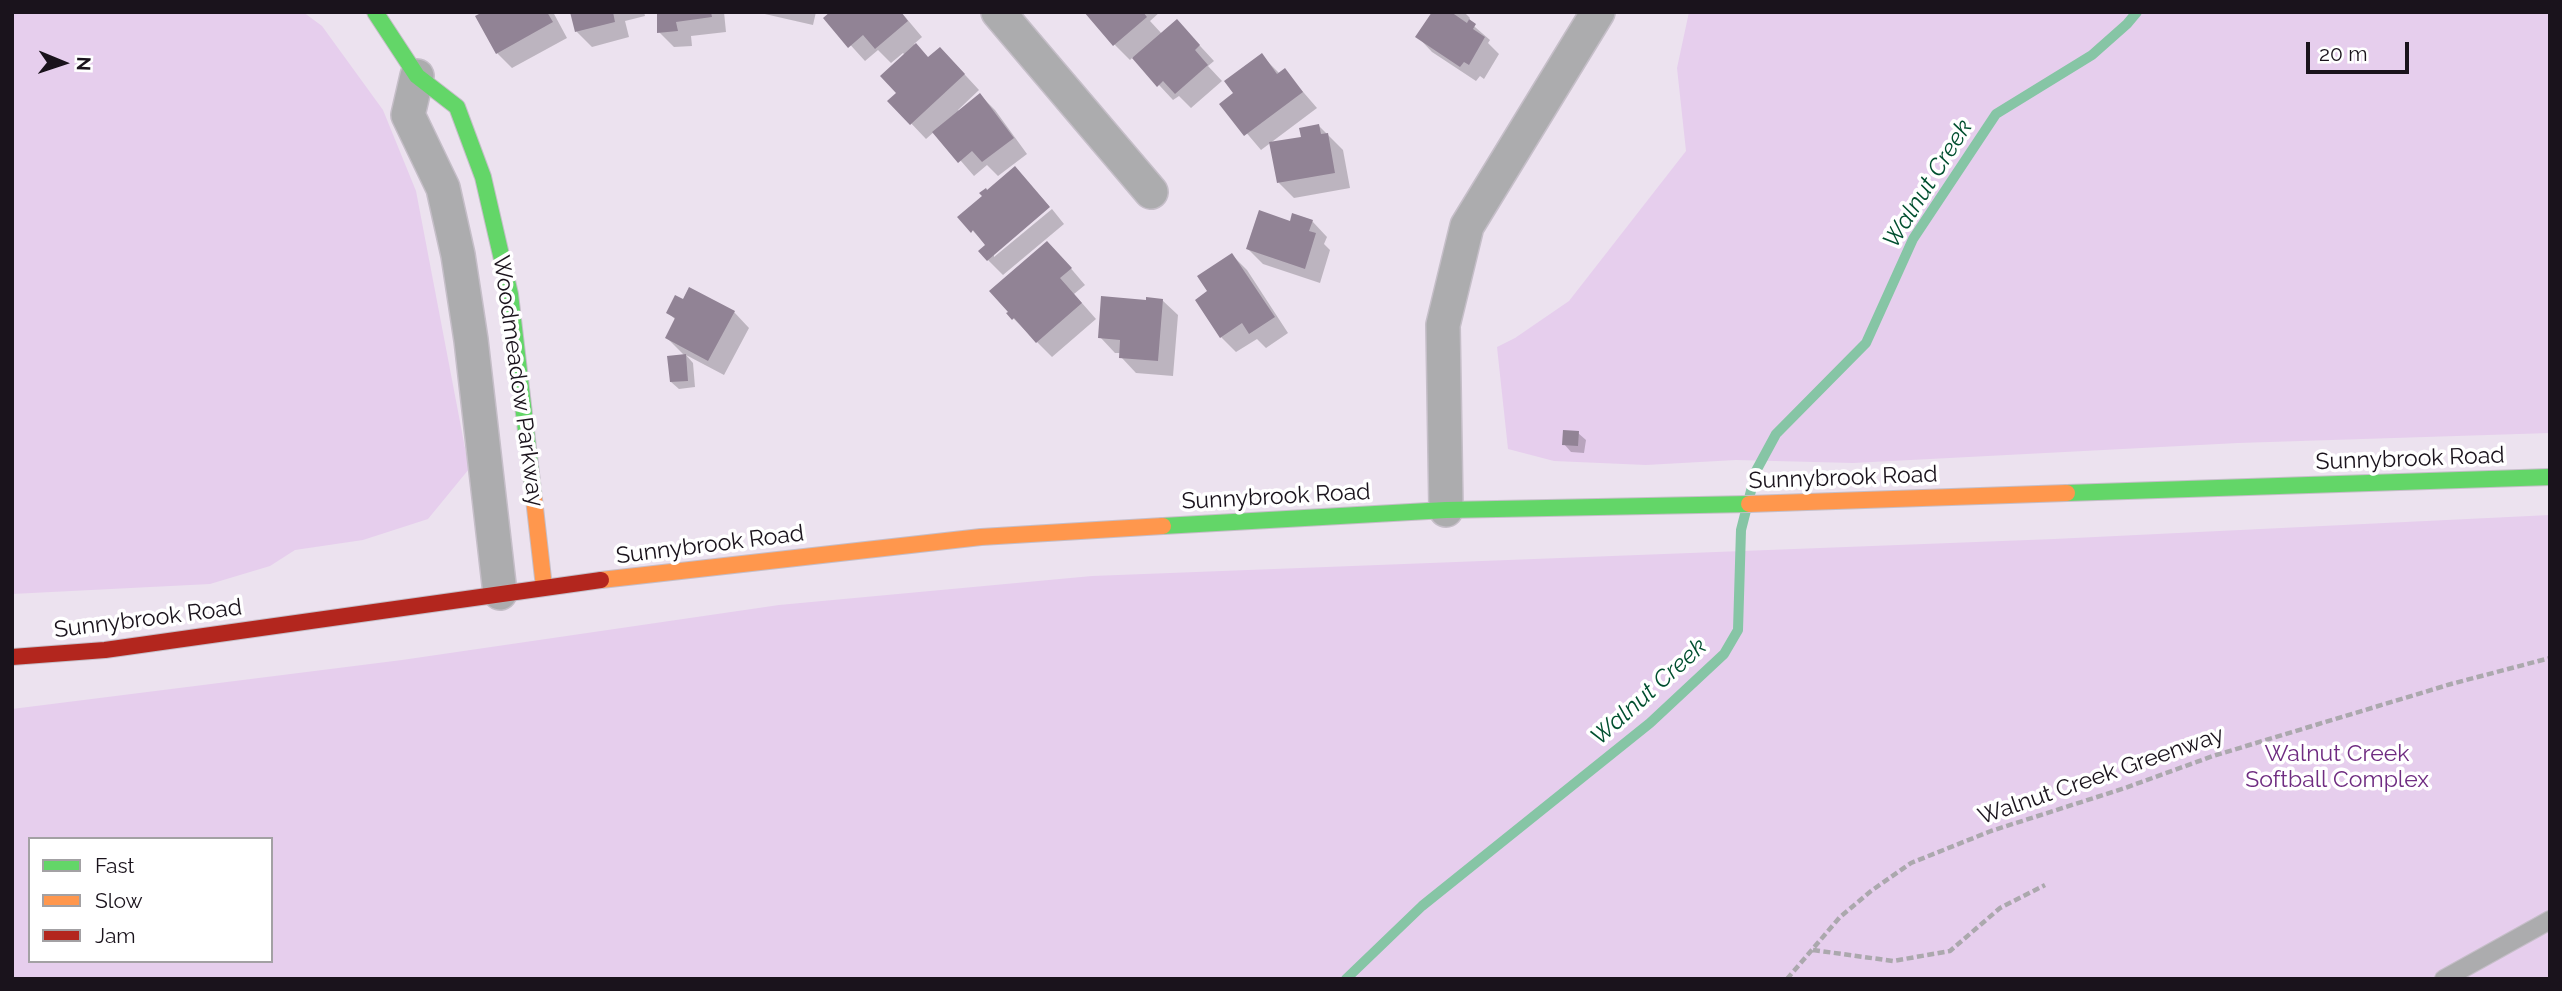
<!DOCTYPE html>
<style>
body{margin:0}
#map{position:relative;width:2562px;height:991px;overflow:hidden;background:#ece2ef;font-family:Raleway,sans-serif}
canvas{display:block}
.frame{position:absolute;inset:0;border:14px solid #1a131c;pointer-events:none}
.legend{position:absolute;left:28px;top:837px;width:245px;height:126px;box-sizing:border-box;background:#fff;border:2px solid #a3a1a4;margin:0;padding:9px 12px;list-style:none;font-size:21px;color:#1a131c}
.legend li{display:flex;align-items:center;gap:14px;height:35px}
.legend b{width:35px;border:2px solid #a3a1a4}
.north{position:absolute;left:28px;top:28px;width:70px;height:70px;-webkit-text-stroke:5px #fff;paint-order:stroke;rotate:92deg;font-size:19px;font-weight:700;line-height:28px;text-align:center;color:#1a131c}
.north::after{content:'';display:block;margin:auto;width:24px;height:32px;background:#1a131c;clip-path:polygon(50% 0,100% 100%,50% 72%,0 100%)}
.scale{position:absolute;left:2306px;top:42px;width:103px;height:32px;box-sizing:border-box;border:4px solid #1a131c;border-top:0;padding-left:9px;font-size:21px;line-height:24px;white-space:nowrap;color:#1a131c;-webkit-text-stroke:5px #fff;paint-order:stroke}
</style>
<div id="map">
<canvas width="2562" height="991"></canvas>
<div class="frame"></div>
<ul class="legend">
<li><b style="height:9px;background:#63d668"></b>Fast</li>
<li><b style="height:9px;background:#ff974d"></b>Slow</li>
<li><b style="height:9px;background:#b3261e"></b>Jam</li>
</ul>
<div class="north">N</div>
<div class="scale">20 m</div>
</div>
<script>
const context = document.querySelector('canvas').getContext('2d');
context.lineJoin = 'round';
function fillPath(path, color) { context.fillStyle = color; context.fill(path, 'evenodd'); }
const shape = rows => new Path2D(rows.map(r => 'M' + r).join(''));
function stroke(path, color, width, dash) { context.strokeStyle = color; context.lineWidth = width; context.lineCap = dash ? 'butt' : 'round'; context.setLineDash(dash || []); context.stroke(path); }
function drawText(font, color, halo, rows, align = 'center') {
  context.font = font + ' Raleway,sans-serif'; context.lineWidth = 7; context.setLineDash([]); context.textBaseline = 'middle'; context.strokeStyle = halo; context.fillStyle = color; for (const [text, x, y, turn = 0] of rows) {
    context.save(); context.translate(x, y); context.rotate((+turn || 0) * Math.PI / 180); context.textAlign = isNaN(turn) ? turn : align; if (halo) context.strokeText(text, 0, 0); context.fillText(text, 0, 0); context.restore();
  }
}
const green = shape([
 [12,12,303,12,322,26,383,110,416,191,469,469,428,519,363,540,295,550,270,566,210,584,12,594],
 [1689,12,2550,12,2550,433,2238,443,1853,463,1736,460,1646,465,1554,461,1508,449,1497,347,1515,338,1569,301,1686,151,1677,68],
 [2550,515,2550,979,12,979,12,709,402,660,779,605,1092,576,2054,539],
 [30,839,271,839,271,961,30,961]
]);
const shadow = shape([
 [487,12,553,12,567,38,512,68,497,53],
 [572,12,644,12,645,16,625,21,629,37,592,47,577,32],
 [658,12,724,12,726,32,691,36,692,46,674,47,659,32],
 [756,12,816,12,813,25],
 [901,12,922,37,914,44,929,59,955,64,979,90,958,110,960,112,980,95,995,110,1027,154,998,176,987,165,974,176,935,131,926,139,890,101,899,93,905,55,903,53,891,63,878,50,865,61,826,18],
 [1086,12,1160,12,1150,21,1162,34,1177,21,1214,61,1208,66,1222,81,1191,108,1179,96,1173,100,1133,57,1130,60,1115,45],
 [1434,12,1464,12,1470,18,1468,21,1490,40,1488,43,1499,54,1484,79,1480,76,1476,81,1432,52,1417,36],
 [1261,55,1280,74,1285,71,1317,108,1261,150,1222,104,1236,94],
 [1319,126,1343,150,1350,188,1294,198,1279,183,1303,138],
 [1015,168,1049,206,994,253,994,257,1052,209,1064,224,1003,275,988,260,987,246,960,217],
 [1312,221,1327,237,1324,244,1330,250,1320,283,1263,264,1248,249],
 [1232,255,1247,270,1288,333,1266,348,1257,339,1236,352,1221,337,1210,292],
 [1062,258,1085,285,1074,294,1096,319,1052,357,1009,314],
 [1162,300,1178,315,1173,376,1136,373,1121,357,1121,353,1115,353,1100,337,1147,302],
 [734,312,749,328,724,375,686,355,693,363,695,387,679,389,671,382,685,356,667,338,676,320,668,313],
 [1578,433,1586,440,1584,453,1571,452,1564,444]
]);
const stream = shape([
 [1346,979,1422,906,1650,723,1724,654,1738,630,1741,530,1756,471,1776,434,1866,343,1913,239,1996,114,2092,55,2127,24,2137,12]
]);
const building = shape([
 [483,12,547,12,553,22,496,54,475,16],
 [570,12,613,12,615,22,575,32],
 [657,12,711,12,712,17,676,22,678,31,657,33],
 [830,12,901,12,908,21,875,49,863,35,848,48,823,18],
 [1084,12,1143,12,1147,17,1113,46],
 [1432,12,1451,12,1467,23,1469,19,1476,24,1473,29,1485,37,1469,65,1464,62,1460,67,1415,37],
 [1177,19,1200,45,1195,50,1208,65,1175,94,1163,81,1157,87,1132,58],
 [916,43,928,57,940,47,965,74,910,125,887,101,896,93,880,76],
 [1262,53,1277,74,1285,68,1303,92,1244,136,1219,104,1233,93,1224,81],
 [980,93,1014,138,982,162,972,151,958,163,932,132],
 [1319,124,1321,134,1328,133,1335,173,1277,183,1269,142,1301,137,1299,128],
 [1015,166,1050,207,987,261,978,251,985,245,973,230,971,233,957,217,982,196,979,193,986,188,987,190],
 [1259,210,1290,221,1292,213,1313,220,1309,231,1316,233,1305,269,1246,249],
 [1047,241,1072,268,1060,278,1082,303,1036,343,1014,318,1012,320,1006,313,1008,312,989,291],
 [1232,253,1275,317,1249,334,1242,323,1220,338,1195,300,1207,291,1197,276],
 [689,287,735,311,708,361,665,338,675,318,666,313,675,295,683,299],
 [1101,296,1146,300,1146,297,1163,299,1158,361,1119,358,1120,340,1098,338],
 [686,354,688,381,670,382,667,356],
 [1563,430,1579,431,1578,446,1562,445]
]);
const path = shape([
 [1813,950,1893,961,1950,951,2000,908,2045,885],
 [1787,979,1840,917,1871,891,1911,863,1991,831,2125,788,2213,756,2451,684,2550,658]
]);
const lane = shape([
 [2444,979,2550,920]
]);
const street = shape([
 [998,12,1151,192],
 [417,76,408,115,443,188,458,255,471,340,500,593],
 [1446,510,1443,325,1467,226,1598,12]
]);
const fast = shape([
 [375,12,417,76,457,107,483,177,510,294,534,499],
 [2067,493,2550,477],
 [1163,526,1446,510,1749,504]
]);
const slow = shape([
 [534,499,544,587],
 [1749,504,2067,493],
 [601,580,981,537,1163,526]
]);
const jam = shape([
 [12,657,105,650,601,580]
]);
const streetNames = [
 ["Woodmeadow Parkway",518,381,82],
 ["Sunnybrook Road",2410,459,-2],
 ["Sunnybrook Road",1843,478,-2],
 ["Sunnybrook Road",1276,497,-3],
 ["Sunnybrook Road",710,545,-7],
 ["Sunnybrook Road",148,619,-7],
 ["Walnut Creek Greenway",2101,776,-19]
];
const parkNames = [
 ["Walnut Creek",2337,754],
 ["Softball Complex",2337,780]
];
const waterNames = [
 ["Walnut Creek",1928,184,-58],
 ["Walnut Creek",1649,692,-42]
];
fillPath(green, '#e6ceed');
fillPath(shadow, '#0003');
stroke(stream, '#86c5a5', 10);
fillPath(building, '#918395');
stroke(lane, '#c5bec8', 20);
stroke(street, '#c5bec8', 36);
stroke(fast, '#c5bec8', 18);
stroke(slow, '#c5bec8', 18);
stroke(jam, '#c5bec8', 18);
stroke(path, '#aba8ad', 4.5, [7, 3.5]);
stroke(lane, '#acacae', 18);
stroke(street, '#acacae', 33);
stroke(fast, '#63d668', 16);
stroke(slow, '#ff974d', 16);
stroke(jam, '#b3261e', 16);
drawText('23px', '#1a131c', '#fff', streetNames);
drawText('23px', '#6f2c81', '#fff', parkNames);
drawText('italic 24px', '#004f2f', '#fff', waterNames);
</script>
